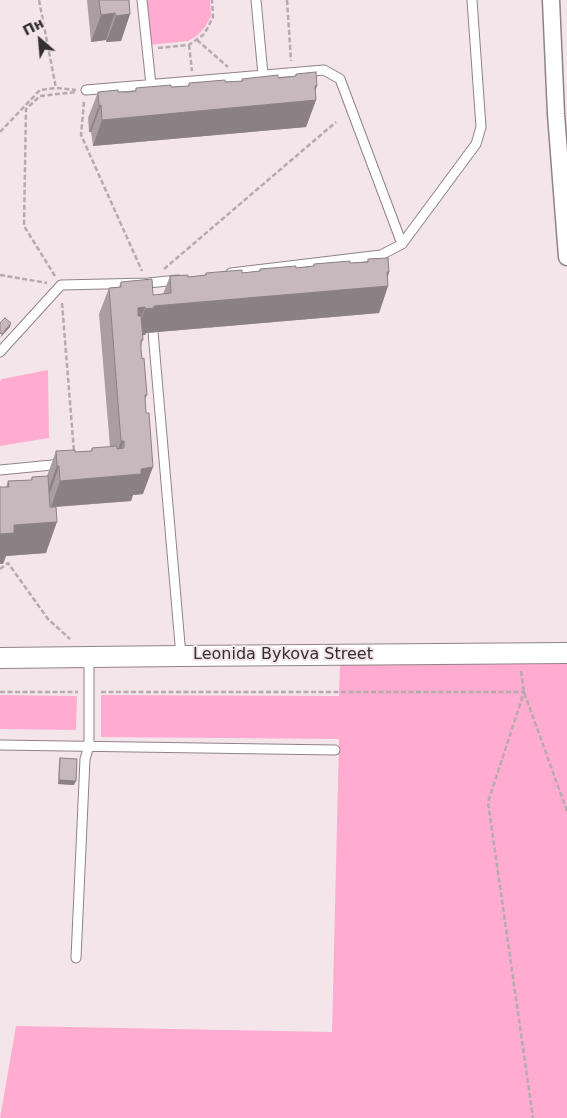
<!DOCTYPE html>
<meta charset="utf-8">
<style>
body{margin:0}
#map{position:relative;width:567px;height:1118px;overflow:hidden;background:#f4e5eb;font-family:"DejaVu Sans",sans-serif}
canvas{display:block}
.north{position:absolute;left:15px;top:15px;width:50px;height:50px;-webkit-text-stroke:4px #f4e5eb;paint-order:stroke;rotate:333deg;font-size:14px;font-weight:700;line-height:20px;text-align:center;color:#332e30}
.north::after{content:'';display:block;margin:auto;width:18px;height:22px;background:#332e30;clip-path:polygon(50% 0,100% 100%,50% 72%,0 100%)}
</style>
<div id="map">
<canvas width="567" height="1118"></canvas>
<div class="north">Пн</div>
</div>
<script>
const context = document.querySelector('canvas').getContext('2d');
context.lineJoin = 'round';
function fillPath(path, color) { context.fillStyle = color; context.fill(path, 'evenodd'); }
const shape = rows => new Path2D(rows.map(r => 'M' + r).join(''));
function stroke(path, color, width, dash) { context.strokeStyle = color; context.lineWidth = width; context.lineCap = dash ? 'butt' : 'round'; context.setLineDash(dash || []); context.stroke(path); }
function drawText(font, color, halo, rows, align = 'center') {
  context.font = font + ' "DejaVu Sans",sans-serif'; context.lineWidth = 4; context.setLineDash([]); context.textBaseline = 'middle'; context.strokeStyle = halo; context.fillStyle = color; for (const [text, x, y, turn = 0] of rows) {
    context.save(); context.translate(x, y); context.rotate((+turn || 0) * Math.PI / 180); context.textAlign = isNaN(turn) ? turn : align; if (halo) context.strokeText(text, 0, 0); context.fillText(text, 0, 0); context.restore();
  }
}
const green = shape([
 [145,0,210,0,211,16,205,27,198,35,188,41,149,45],
 [48,370,49,438,0,446,0,381,2,379],
 [567,661,567,1118,0,1118,16,1026,332,1032,339,739,101,737,101,695,339,696,340,663],
 [0,695,77,696,76,730,0,729]
]);
const path = shape([
 [39,0,56,88],
 [287,0,291,61],
 [197,40,228,67],
 [189,45,192,71],
 [158,48,189,45,203,35,207,29,213,17,212,0],
 [84,102,81,135,142,271],
 [0,132,40,90,56,88,76,90],
 [164,269,336,122],
 [0,275,47,283],
 [55,276,24,226,26,109,40,96,76,92],
 [62,303,74,452],
 [0,569,8,563,48,619,70,639],
 [521,671,524,692,567,811],
 [0,692,78,692],
 [101,692,524,692,488,802,533,1118]
]);
const service = shape([
 [142,0,151,85],
 [256,0,263,75],
 [86,90,324,70,340,79,402,244,381,255,231,273],
 [402,244,476,144,481,127,472,0],
 [153,332,181,656],
 [0,352,61,285,148,283,178,280],
 [0,470,62,464],
 [0,745,335,750],
 [76,958,85,759,89,746,89,657]
]);
const minor = shape([
 [551,0,556,114,567,257]
]);
const tertiary = shape([
 [0,658,181,656,567,653]
]);
const wall = shape([
 [87,0,129,0,130,14,121,41,106,42,106,40,91,42],
 [296,74,315,91,316,100,306,127,93,146,91,132,89,132,88,118,98,92,118,92,135,91,136,88,171,87,188,86,189,83,241,81,242,79,295,76],
 [368,259,389,272,388,277,388,286,379,313,146,333,145,335,142,335,143,340,141,345,141,350,147,395,145,400,143,494,133,495,131,501,56,507,46,553,6,556,3,564,0,564,0,487,6,487,8,481,31,480,32,477,47,476,56,451,75,452,91,451,92,448,110,447,99,314,109,288,119,287,121,282,153,295,163,294,170,276,188,277,205,275,206,273,242,273,259,271,260,269,296,268,313,266,314,264,350,263,367,262],
 [60,758,74,785,58,784,59,762]
]);
const shadedWall = shape([
 [115,13,106,40,91,42,101,15],
 [130,14,121,41,106,42,116,16],
 [317,86,312,101,316,100,306,127,93,146,102,120],
 [101,105,91,132,89,132,99,106],
 [389,272,384,287,388,286,379,313,146,333,145,335,135,336,145,309,154,306],
 [145,307,135,334,138,308],
 [11,323,10,327,0,338,2,334],
 [121,441,124,441,114,468,112,468],
 [57,466,59,466,50,493,47,493],
 [153,467,143,494,133,495,131,501,51,507,60,481],
 [57,522,46,553,6,556,3,564,0,564,0,534,14,525],
 [59,780,76,781,74,785,58,784]
]);
const building = shape([
 [99,0,129,0,130,14,116,16,115,13,101,15,99,0],
 [316,72,317,86,315,86,316,100,102,120,101,105,99,106,98,92,118,90,118,92,127,92,136,91,136,88,171,85,171,87,189,86,189,83,225,80,225,82,243,81,242,79,278,75,278,78,296,76,296,74,316,72],
 [388,258,389,272,387,272,388,286,154,306,154,308,145,309,145,307,138,308,138,316,141,316,143,340,141,340,141,350,142,359,144,358,147,395,145,395,146,413,149,413,153,467,141,469,141,474,60,481,59,466,57,466,56,451,75,450,75,452,92,451,92,448,117,446,117,449,124,448,124,441,121,441,109,288,121,287,121,282,152,279,153,295,171,293,170,276,188,275,188,277,206,275,206,273,242,270,242,273,260,271,260,269,296,266,296,268,314,266,314,264,350,261,350,263,368,262,368,259,388,258],
 [5,318,11,323,2,334,0,333,0,323,5,318],
 [48,476,50,507,56,507,57,522,14,525,14,533,0,534,0,487,9,487,8,481,32,480,32,477,48,476],
 [60,758,77,759,76,781,59,780,60,758]
]);
const streetNames = [
 ["Leonida Bykova Street",283,655]
];
fillPath(green, '#ffacd0');
stroke(service, '#908388', 11);
stroke(minor, '#908388', 19);
stroke(tertiary, '#908388', 22);
stroke(path, '#b6aaaf', 2.5, [5, 2.5]);
stroke(service, '#fff', 9);
stroke(minor, '#fff', 16);
stroke(tertiary, '#fff', 20);
fillPath(wall, '#aa9ea3');
fillPath(shadedWall, '#8b8184');
fillPath(building, '#c6b8bd');
stroke(building, '#8b8184', 1);
drawText('16px', '#332e30', '#f4e5eb', streetNames);
</script>
